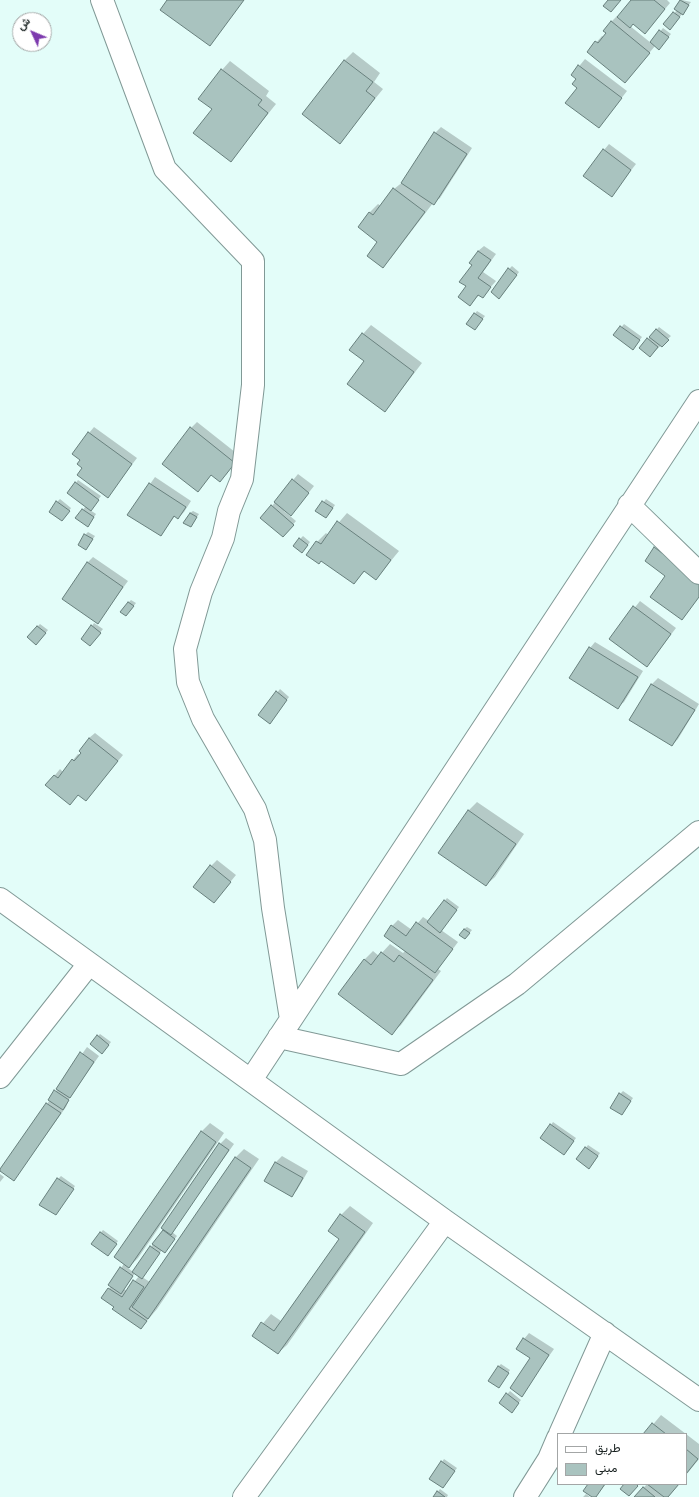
<!DOCTYPE html>
<meta charset="utf-8">
<style>
body{margin:0}
#map{position:relative;width:699px;height:1497px;overflow:hidden;background:#e3fdf9;font-family:"Roboto Serif",Vazirmatn,serif}
canvas{display:block}
.legend{position:absolute;left:557px;top:1433px;width:130px;height:52px;box-sizing:border-box;background:#fff;border:1px solid #a3a6a6;margin:0;padding:5px 7px;list-style:none;font-size:12px;color:#182120}
.legend li{display:flex;align-items:center;gap:8px;height:20px}
.legend b{width:20px;border:1px solid #a3a6a6}
.north{position:absolute;left:12px;top:12px;width:40px;height:40px;box-sizing:border-box;background:#fff;border:1px solid #a3a6a6;border-radius:50%;rotate:314deg;font-size:11px;font-weight:700;line-height:16px;text-align:center;color:#182120}
.north::after{content:'';display:block;margin:auto;width:14px;height:18px;background:#7d3aae;clip-path:polygon(50% 0,100% 100%,50% 72%,0 100%)}
</style>
<div id="map">
<canvas width="699" height="1497"></canvas>
<ul class="legend">
<li><b style="height:5px;background:#fff"></b>طريق</li>
<li><b style="height:11px;background:#a9c3bf"></b>مبنى</li>
</ul>
<div class="north">ش</div>
</div>
<script>
const context = document.querySelector('canvas').getContext('2d');
context.lineJoin = 'round';
function fillPath(path, color) { context.fillStyle = color; context.fill(path, 'evenodd'); }
const shape = rows => new Path2D(rows.map(r => 'M' + r).join(''));
function stroke(path, color, width, dash) { context.strokeStyle = color; context.lineWidth = width; context.lineCap = dash ? 'butt' : 'round'; context.setLineDash(dash || []); context.stroke(path); }
const shadow = shape([
 [632,0,667,0,670,3,651,26,634,22,630,26,651,43,663,28,671,34,661,46,655,46,625,82,588,52,602,36,604,37,611,22,617,16,618,17],
 [682,0,691,2,673,26,665,24,677,10,675,9],
 [353,52,380,73,374,82,383,89,340,142,344,61],
 [585,59,627,91,599,127,578,87,578,78,572,75],
 [230,61,269,91,266,96,276,104,231,160,213,109,222,70],
 [441,127,472,148,440,198,433,203,391,258,383,266,379,242,369,213,378,204,381,206,394,189,404,181,435,133],
 [609,144,636,164,612,195,604,150],
 [484,246,496,254,483,272,496,281,482,297,479,295,470,305,467,286,478,251],
 [512,266,519,272,502,295,509,269],
 [477,311,485,316,477,326,467,324],
 [624,324,642,337,635,346,615,335],
 [371,325,422,363,385,411,365,361,363,334],
 [659,327,671,336,653,353,648,339],
 [197,422,240,456,226,475,212,474,198,491,191,428],
 [94,427,137,458,108,496,84,468,81,459,89,433],
 [298,474,314,486,291,515,285,510,284,511,296,521,286,533,272,506],
 [155,477,191,501,184,512,178,518,175,516,161,535,129,514],
 [78,480,101,496,90,510,96,514,90,523,77,517,86,506,76,483],
 [60,499,71,508,65,517,57,502],
 [326,499,335,505,329,514,317,510],
 [193,511,199,514,193,523,190,513],
 [347,513,399,551,376,579,365,571,354,583,322,560,307,555,317,542,326,533,328,535],
 [88,532,95,536,86,549,85,535],
 [303,536,310,542,305,549,300,539],
 [661,542,699,571,699,597,681,619,655,548],
 [93,557,128,581,98,622,87,563],
 [131,600,136,603,129,612,129,602],
 [640,601,676,628,647,666,610,639],
 [94,623,103,629,93,642,92,626],
 [40,624,48,630,39,641,37,627],
 [595,642,643,671,624,702,618,707,590,648],
 [658,678,699,704,678,739,672,745,630,719,652,684],
 [280,689,289,697,272,720,260,715],
 [95,733,123,755,86,800,79,794,70,804,47,785,60,769,63,772,78,754,80,755,89,738],
 [477,802,524,834,495,877,486,885,468,811],
 [217,860,236,875,214,902,211,866],
 [447,898,459,907,441,930,458,942,438,969,441,971,401,1025,392,1033,364,960,373,951,379,956,390,944,403,953,406,950,385,935,392,926,398,920,412,930,423,917,429,921],
 [467,927,472,930,468,935,464,929],
 [100,1034,111,1042,105,1050,98,1036],
 [87,1047,99,1056,70,1097,66,1107,14,1180,47,1104],
 [623,1091,633,1098,622,1114,620,1094],
 [553,1122,576,1138,567,1151,551,1125],
 [210,1123,224,1133,138,1258,128,1268,133,1272,164,1229,220,1144,226,1138,234,1144,172,1232,177,1236,167,1249,162,1250,142,1277,150,1282,235,1158,244,1149,259,1159,157,1309,141,1328,115,1307,109,1289,201,1132],
 [135,1273,139,1276,127,1291,124,1289],
 [588,1145,600,1153,592,1165,578,1159],
 [282,1156,308,1171,297,1190,291,1196,265,1180,276,1162],
 [0,1174,4,1177,0,1182],
 [61,1176,75,1186,58,1211,58,1179],
 [350,1206,373,1223,287,1345,278,1353,253,1335,271,1314,281,1321,340,1239,341,1215],
 [103,1230,118,1241,110,1252,92,1243],
 [529,1333,554,1349,521,1395,531,1358,524,1339],
 [501,1364,510,1370,501,1384,498,1367],
 [510,1391,521,1400,514,1409,500,1402],
 [661,1415,686,1434,645,1434],
 [686,1434,699,1444,699,1459,686,1475],
 [444,1459,457,1468,443,1487,442,1462],
 [589,1484,606,1484,595,1497,594,1497],
 [647,1484,679,1484,668,1497,635,1497],
 [440,1489,448,1495,447,1497,434,1497],
 [586,1494,590,1497,583,1497]
]);
const building = shape([
 [167,0,244,0,210,46,160,10,167,0],
 [608,0,621,0,611,12,603,6,608,0],
 [631,0,654,0,665,9,645,34,633,24,630,28,617,17,631,0],
 [680,0,689,5,683,15,674,9,680,0],
 [673,12,680,17,670,30,663,24,673,12],
 [611,21,650,53,625,83,587,52,595,41,598,43,606,33,603,31,611,21],
 [659,30,669,37,659,50,650,42,659,30],
 [344,60,373,82,366,91,375,98,340,144,302,114,344,60],
 [578,65,622,98,599,128,565,103,577,88,572,84,576,79,571,75,578,65],
 [221,69,262,100,258,105,268,113,231,162,193,133,212,109,198,99,221,69],
 [434,132,467,154,434,205,401,183,434,132],
 [603,149,631,170,612,197,583,176,603,149],
 [393,188,425,212,383,268,367,256,377,242,358,227,369,212,373,215,393,188],
 [478,251,491,260,478,278,491,287,483,298,478,295,470,306,458,297,466,286,459,282,472,265,469,263,478,251],
 [508,268,517,275,499,299,491,292,508,268],
 [474,313,483,319,475,330,466,324,474,313],
 [620,326,640,340,633,350,613,335,620,326],
 [656,329,669,340,662,347,649,337,656,329],
 [362,333,414,372,385,412,347,384,364,361,349,350,362,333],
 [647,338,658,347,650,357,639,348,647,338],
 [190,427,235,463,220,482,211,475,198,492,162,464,190,427],
 [88,432,132,464,108,498,77,475,82,468,77,464,80,460,72,454,88,432],
 [292,479,309,493,291,516,274,502,292,479],
 [75,482,99,500,91,511,67,493,75,482],
 [149,483,186,507,178,519,174,516,161,536,127,515,149,483],
 [56,501,70,511,62,521,49,512,56,501],
 [322,501,333,508,326,518,315,511,322,501],
 [271,505,294,525,283,537,260,518,271,505],
 [82,509,94,517,88,527,75,518,82,509],
 [190,513,197,517,191,527,183,523,190,513],
 [337,521,391,560,376,580,364,571,354,584,321,561,319,564,306,555,316,541,321,544,337,521],
 [84,534,93,539,86,550,78,545,84,534],
 [299,538,308,545,302,553,293,546,299,538],
 [654,547,699,581,699,597,682,620,650,597,665,576,645,561,654,547],
 [87,562,123,587,98,624,62,599,87,562],
 [128,602,134,606,126,616,120,612,128,602],
 [633,606,671,634,647,667,609,639,633,606],
 [91,625,101,633,90,646,81,639,91,625],
 [37,626,46,633,36,645,27,637,37,626],
 [589,647,638,677,618,709,569,678,589,647],
 [651,684,695,710,672,746,629,720,651,684],
 [276,691,287,700,270,724,258,715,276,691],
 [89,738,118,761,86,801,78,795,70,805,45,785,54,775,58,778,72,759,74,761,81,753,79,751,89,738],
 [468,810,516,844,486,886,438,853,468,810],
 [210,865,231,882,214,903,193,887,210,865],
 [444,900,457,910,440,933,427,922,444,900],
 [416,922,453,949,435,973,384,936,391,925,406,936,416,922],
 [464,929,470,933,465,939,459,935,464,929],
 [381,952,394,962,399,955,433,980,392,1035,338,994,364,959,371,965,381,952],
 [97,1035,109,1045,102,1054,90,1044,97,1035],
 [80,1052,94,1062,70,1098,56,1089,80,1052],
 [54,1090,69,1100,63,1110,48,1100,54,1090],
 [619,1093,631,1101,622,1115,610,1108,619,1093],
 [46,1103,61,1113,14,1181,0,1171,0,1169,46,1103],
 [550,1124,574,1141,564,1155,540,1138,550,1124],
 [201,1131,216,1142,129,1268,114,1257,201,1131],
 [219,1143,229,1150,171,1235,161,1228,219,1143],
 [585,1147,598,1156,589,1169,576,1159,585,1147],
 [235,1157,251,1168,148,1319,132,1307,235,1157],
 [275,1162,303,1178,292,1197,264,1181,275,1162],
 [57,1178,74,1189,56,1215,39,1205,57,1178],
 [340,1214,365,1232,278,1354,252,1336,261,1322,274,1331,339,1239,328,1231,340,1214],
 [163,1230,175,1239,165,1253,152,1244,163,1230],
 [100,1232,117,1244,108,1256,91,1244,100,1232],
 [150,1246,160,1253,142,1279,132,1272,150,1246],
 [120,1267,133,1276,121,1294,108,1285,120,1267],
 [133,1280,144,1287,129,1309,147,1321,141,1329,112,1309,114,1307,101,1298,108,1288,122,1297,133,1280],
 [523,1338,549,1355,522,1397,510,1388,530,1358,516,1349,523,1338],
 [498,1366,509,1373,499,1388,488,1381,498,1366],
 [506,1393,519,1403,512,1413,499,1403,506,1393],
 [652,1423,666,1434,643,1434,652,1423],
 [686,1449,698,1459,686,1474,686,1449],
 [441,1461,455,1471,443,1488,429,1479,441,1461],
 [588,1484,605,1484,596,1497,592,1497,583,1491,588,1484],
 [624,1484,636,1484,638,1486,629,1496,620,1489,624,1484],
 [647,1484,679,1484,668,1497,664,1497,647,1484],
 [643,1487,655,1497,634,1497,643,1487],
 [437,1491,445,1497,433,1497,437,1491]
]);
const minor = shape([
 [102,0,165,169,253,261,253,385,242,479,229,511,223,538,201,592,185,649,188,682,203,719,255,809,265,840,273,908,291,1019],
 [629,505,699,573],
 [0,899,445,1221,699,1400],
 [279,1037,401,1064,517,984,699,832],
 [0,1077,89,964],
 [251,1080,699,401],
 [560,1434,605,1333],
 [244,1497,445,1221],
 [525,1497,549,1459,558,1438]
]);
fillPath(shadow, '#0003');
fillPath(building, '#a9c3bf');
stroke(building, '#68807d', 1);
stroke(minor, '#819996', 24);
stroke(minor, '#fff', 22);
</script>
